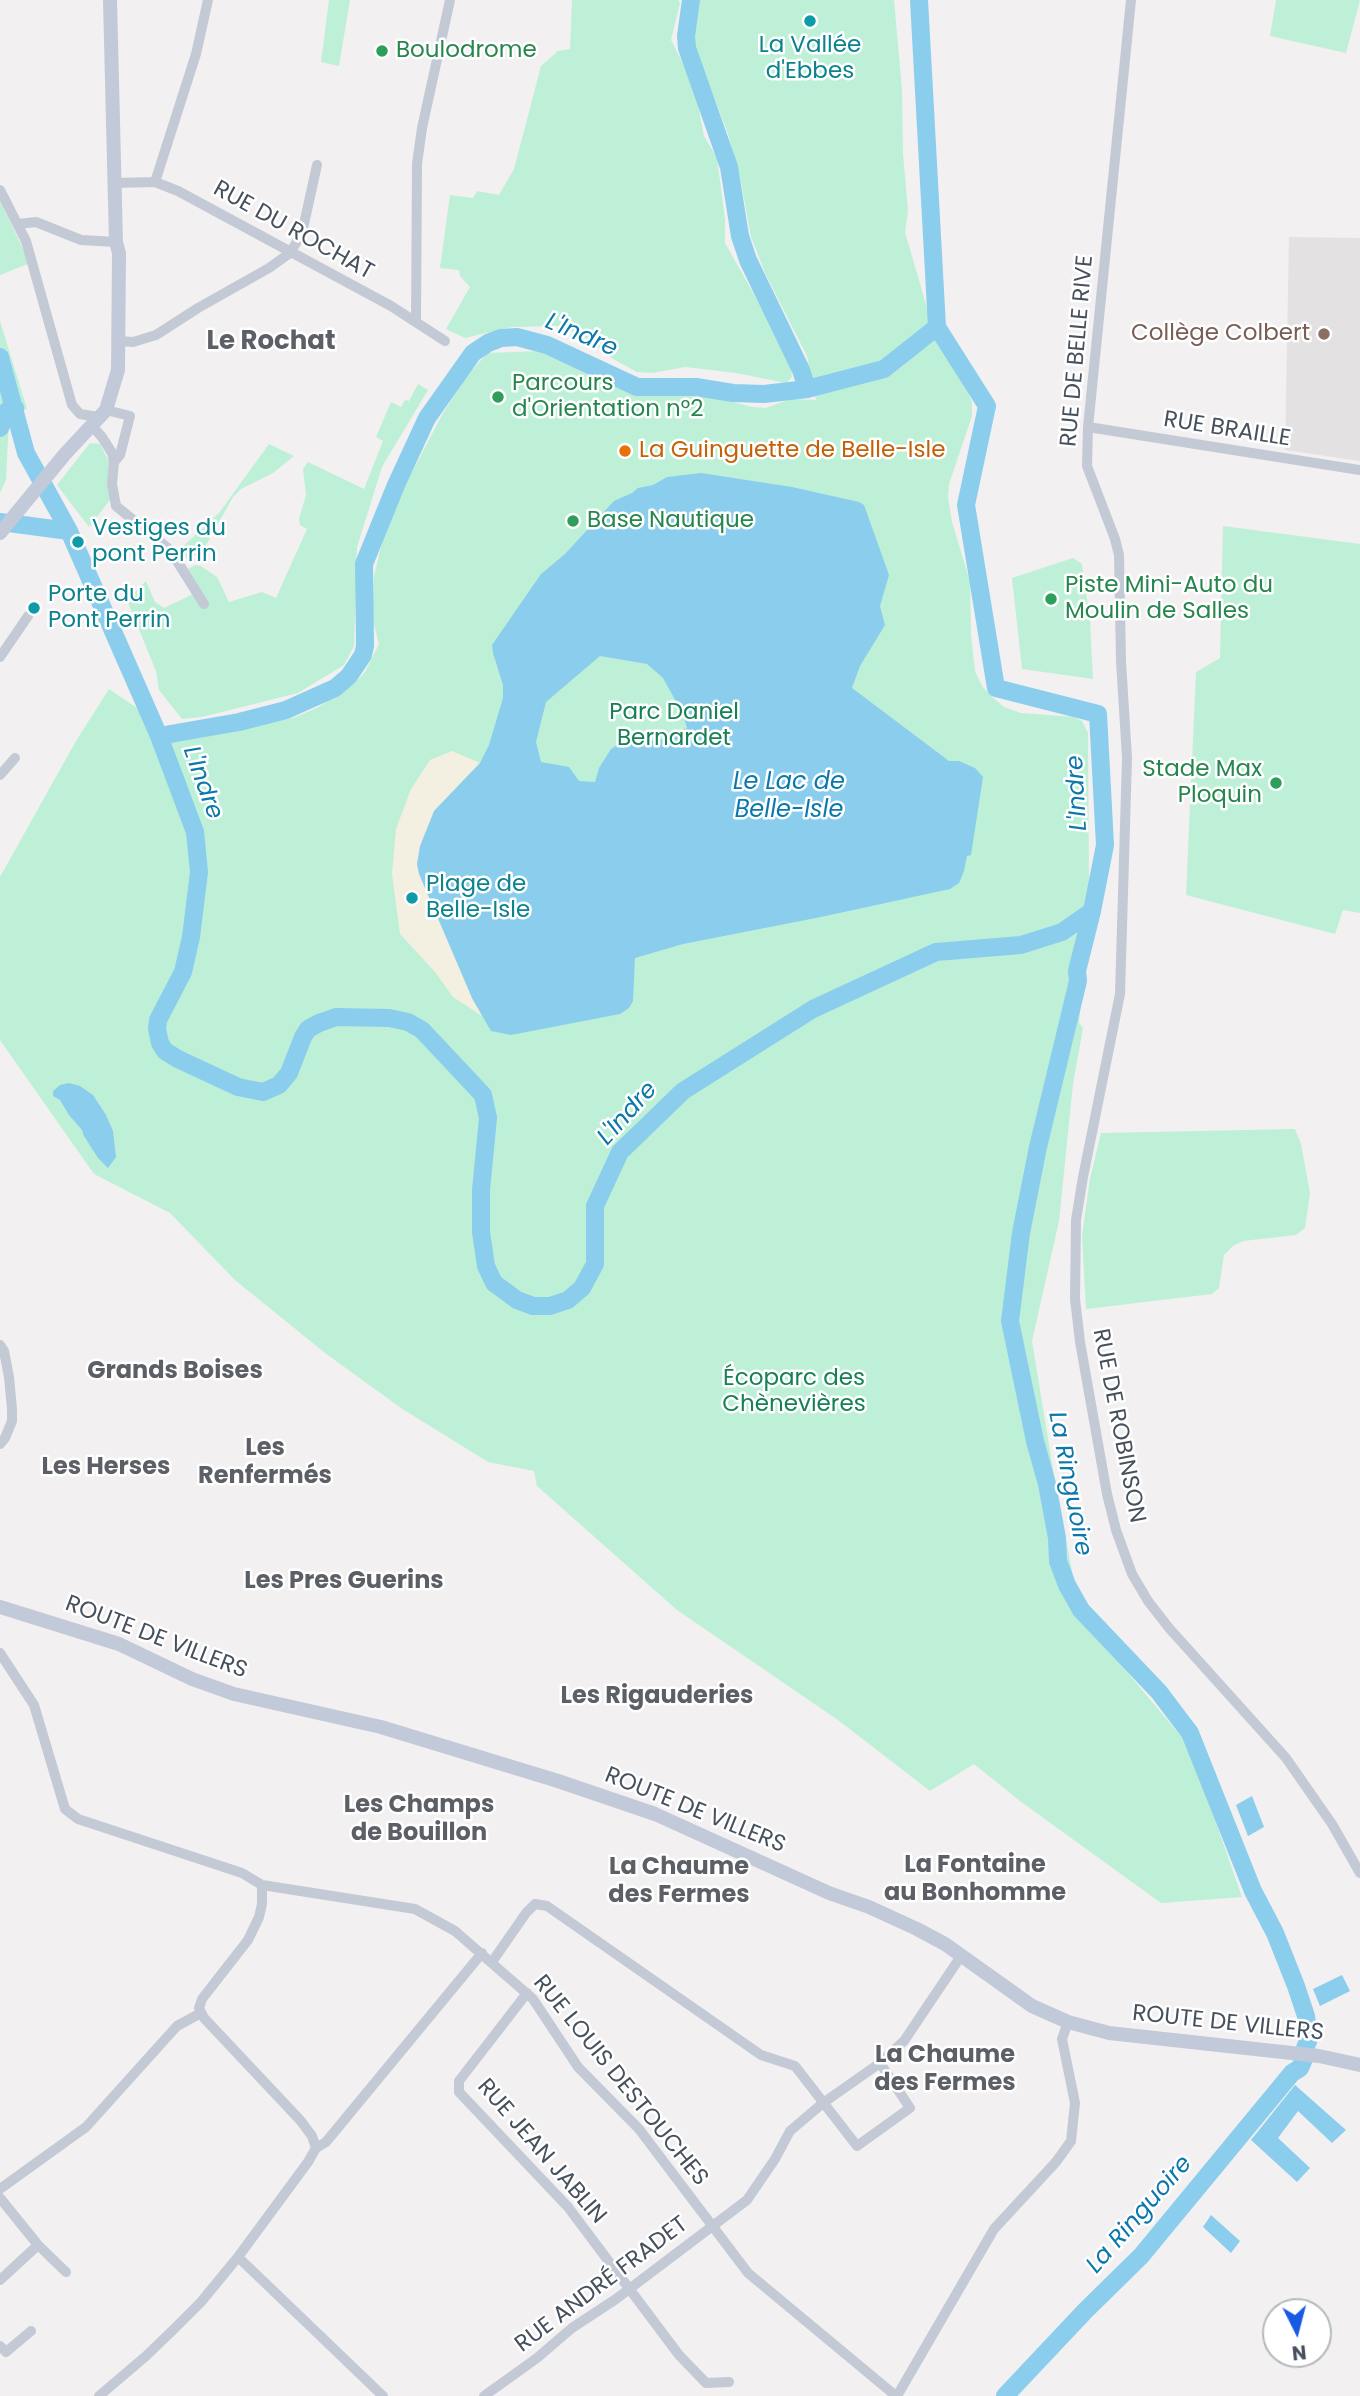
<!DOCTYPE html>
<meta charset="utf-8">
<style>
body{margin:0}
#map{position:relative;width:1360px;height:2396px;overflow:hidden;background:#f2f0f0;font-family:Poppins,sans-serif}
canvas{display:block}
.north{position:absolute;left:1262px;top:2298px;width:70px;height:70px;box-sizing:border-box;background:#fff;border:2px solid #b5b9be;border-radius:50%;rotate:174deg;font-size:19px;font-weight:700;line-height:28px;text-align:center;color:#47505d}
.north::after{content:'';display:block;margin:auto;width:24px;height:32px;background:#185ae4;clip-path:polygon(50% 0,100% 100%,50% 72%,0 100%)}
</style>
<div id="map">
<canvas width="1360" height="2396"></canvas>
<div class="north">N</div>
</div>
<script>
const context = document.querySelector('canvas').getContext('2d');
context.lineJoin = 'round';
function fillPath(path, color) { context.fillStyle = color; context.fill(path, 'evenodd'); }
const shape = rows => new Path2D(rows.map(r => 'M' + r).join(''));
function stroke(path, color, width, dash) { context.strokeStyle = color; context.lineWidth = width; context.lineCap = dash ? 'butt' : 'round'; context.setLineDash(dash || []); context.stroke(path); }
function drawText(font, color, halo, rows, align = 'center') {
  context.font = font + ' Poppins,sans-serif'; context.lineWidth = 5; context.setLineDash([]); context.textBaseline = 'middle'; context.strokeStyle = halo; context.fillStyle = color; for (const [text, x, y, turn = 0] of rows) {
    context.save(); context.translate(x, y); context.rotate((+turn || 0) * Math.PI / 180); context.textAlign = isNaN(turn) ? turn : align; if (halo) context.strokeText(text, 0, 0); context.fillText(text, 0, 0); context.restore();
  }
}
const education = shape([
 [1289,237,1360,238,1360,461,1285,450]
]);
const green = shape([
 [329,0,350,0,339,66,321,62],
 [572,0,678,0,680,3,671,40,694,85,704,136,717,158,725,219,725,243,778,337,791,367,792,377,786,383,736,373,685,367,652,373,637,372,613,359,583,336,558,326,512,327,465,338,446,329,470,287,460,276,459,270,440,268,450,195,473,198,477,191,499,195,514,169,541,66,558,51,570,49],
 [695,0,894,0,902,90,903,154,908,211,905,232,938,346,944,348,953,356,972,402,972,416,949,484,948,498,952,522,970,582,971,634,975,671,982,686,991,696,1004,707,1021,713,1074,717,1082,721,1088,733,1089,895,1084,907,1089,921,1079,1023,1083,1028,1073,1084,1059,1221,1032,1341,1056,1488,1081,1617,1189,1746,1242,1897,1161,1903,1020,1801,974,1764,930,1791,838,1720,677,1610,537,1486,534,1471,488,1462,401,1408,325,1353,235,1280,170,1213,94,1174,0,1040,0,877,76,741,109,689,183,739,189,735,216,727,293,718,317,708,355,683,365,672,379,644,372,617,374,576,383,538,398,499,443,413,465,379,487,353,541,351,634,394,707,395,752,407,766,408,790,399,816,400,807,356,766,275,751,237,740,177,728,134,691,37,695,13],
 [1276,0,1360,0,1346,53,1270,36],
 [0,201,30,263,0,275],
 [0,321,27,409,9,419,6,480,0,493],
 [418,384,428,390,382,467,357,547,354,646,344,665,298,693,202,717,182,719,159,690,156,671,127,600,146,581,155,602,164,608,187,597,200,590,188,569,195,565,201,566,217,577,229,602,262,592,276,598,307,529,300,525,299,519,306,495,303,469,308,462,364,489,383,441,376,437,391,402,401,407,405,400,409,401],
 [90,443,100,444,109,462,110,500,89,527,57,485],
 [269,444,294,456,273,473,241,489,233,497,201,554,180,559,176,553,219,513],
 [1223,526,1360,544,1360,913,1343,910,1335,934,1186,895,1196,672,1220,658],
 [1073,558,1082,564,1090,620,1093,679,1022,669,1012,578],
 [1295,1129,1301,1144,1310,1193,1305,1228,1296,1235,1243,1241,1233,1246,1224,1255,1219,1288,1212,1294,1086,1309,1082,1236,1090,1179,1101,1133]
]);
const sand = shape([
 [452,751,480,763,434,811,472,998,482,1016,453,997,435,972,400,934,392,874,396,829,411,789,430,760]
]);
const water = shape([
 [701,473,792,487,859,502,864,505,889,575,880,606,885,625,860,666,852,688,949,761,959,761,975,768,983,777,971,855,967,856,964,871,959,883,950,889,821,917,683,944,635,958,633,1001,629,1008,620,1014,511,1035,491,1031,472,998,419,874,417,864,420,846,434,811,480,763,489,745,503,698,503,685,493,653,492,645,541,574,565,554,614,501,632,493,638,488,653,485,667,477],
 [600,656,647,664,663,678,683,714,687,728,663,739,634,743,629,737,611,749,599,768,595,782,579,781,569,767,541,762,536,742,546,702],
 [69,1083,80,1086,93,1095,106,1115,113,1131,116,1157,108,1168,98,1158,84,1136,82,1130,69,1115,60,1100,53,1096,53,1091,60,1085],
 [1252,1796,1264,1827,1248,1836,1236,1805],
 [1342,1975,1350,1991,1320,2006,1313,1989],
 [1295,2085,1346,2130,1332,2143,1298,2111,1278,2138,1310,2168,1297,2182,1251,2140],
 [1211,2215,1240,2241,1231,2253,1203,2227]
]);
const river = shape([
 [0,357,26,453,69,531,159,736,195,832,199,872,191,937,183,972,158,1020,157,1029,160,1043,165,1051,178,1059,238,1087,263,1092,279,1085,289,1073,303,1037,308,1029,319,1023,336,1017,389,1018,408,1022,422,1030,483,1095,488,1118,481,1190,481,1232,486,1266,494,1283,517,1300,533,1306,550,1306,568,1300,582,1288,595,1264,595,1206,620,1152,683,1091,813,1009,936,952,1021,945,1062,932,1092,911,1105,845,1098,714,996,688,966,505,987,406,937,327,919,0],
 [807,389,884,369,937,327],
 [0,428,7,411,15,408],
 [0,522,69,531],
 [159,736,239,722,286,710,335,688,349,676,363,655,365,646,364,564,396,485,427,418,473,353,488,343,501,338,517,337,547,345,637,387,696,387,733,393,764,394,807,389,801,370,748,260,740,236,729,167,687,48,686,36,691,0],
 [1092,911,1077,971,1078,981,1038,1147,1021,1233,1010,1321,1035,1441,1047,1484,1057,1538,1058,1561,1067,1585,1081,1610,1159,1692,1190,1733,1253,1891,1275,1933,1296,1986,1306,2016,1309,2039,1305,2048],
 [1005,2396,1085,2311,1141,2256,1292,2073,1300,2068,1304,2059]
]);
const minor = shape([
 [1131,0,1088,427,1087,466,1115,539,1119,555,1121,661,1127,758,1120,994,1083,1177,1076,1220,1075,1299,1080,1342,1107,1494,1116,1530,1132,1574,1148,1601,1169,1628,1286,1758,1332,1824,1360,1873],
 [155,182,196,54,208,0],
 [114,183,155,182,178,191,391,306,445,341],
 [0,190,26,241,72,405,80,414,98,417],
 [18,224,36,222,81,240,116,242],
 [416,322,417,164,422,128,450,0],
 [120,341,133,342,156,335,198,308,269,268,290,253,302,233,317,165],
 [106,410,130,416,120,455,114,462],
 [91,425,102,437,112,453,114,462,112,484,116,506,170,550,204,604],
 [1088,427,1360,470],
 [0,657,28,616],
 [0,775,15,758],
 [0,1345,4,1351,9,1377,12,1409,12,1421,5,1438,0,1444],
 [0,1653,34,1705,65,1809,78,1819,242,1873,262,1885,415,1909,455,1931,533,1999,578,2067,639,2129,748,2273,896,2396],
 [262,1885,262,1904,259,1917,248,1940,202,1999,199,2008,204,2018,300,2120,312,2136,316,2148,308,2162,238,2257,383,2396],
 [492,1962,526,1913,535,1904,547,1906,761,2055,795,2066,857,2146,910,2108,880,2063],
 [527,1993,459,2081,459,2092,568,2207,679,2355,706,2383,729,2382],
 [316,2148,326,2142,482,1953],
 [0,2189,86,2127,177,2026,201,2013],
 [0,2198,38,2245,0,2280],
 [38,2245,66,2272],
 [0,2346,6,2352,31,2331],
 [99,2396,146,2356,174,2329,201,2302,238,2257],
 [484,2396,537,2358,572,2328,616,2299,747,2200,775,2159,790,2131,823,2103,880,2063,904,2041,961,1956],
 [897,2396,994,2229,1056,2162,1071,2141,1075,2103,1062,2039,1068,2022]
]);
const secondary = shape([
 [0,533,65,454,106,410,118,370,119,253,116,242,110,0],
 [0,1607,119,1644,192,1679,234,1694,381,1727,558,1781,655,1814,829,1893,869,1907,917,1929,945,1944,1032,2006,1068,2022,1109,2033,1319,2056,1360,2065]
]);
const markers = [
 [810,21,7,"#0f9aa8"],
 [382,51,7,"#2e9e5b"],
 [1324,334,7,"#8d6e63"],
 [498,397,7,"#2e9e5b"],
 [625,451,7,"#e8710a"],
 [573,521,7,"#2e9e5b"],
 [78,542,7,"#0f9aa8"],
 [1051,599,7,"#2e9e5b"],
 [34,608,7,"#0f9aa8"],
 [1276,783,7,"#2e9e5b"],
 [412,898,7,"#0f9aa8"]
];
const cultureNames = [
 ["La Vallée",810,46,"center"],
 ["d'Ebbes",810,72,"center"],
 ["Vestiges du",92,529],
 ["pont Perrin",92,555],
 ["Porte du",48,595],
 ["Pont Perrin",48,621],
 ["Plage de",426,885],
 ["Belle-Isle",426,911]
];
const leisureNames = [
 ["Boulodrome",396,51],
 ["Parcours",512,384],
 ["d'Orientation n°2",512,410],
 ["Base Nautique",587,521],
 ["Piste Mini-Auto du",1065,586],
 ["Moulin de Salles",1065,612],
 ["Stade Max",1262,770,"right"],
 ["Ploquin",1262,796,"right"]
];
const streetNames = [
 ["RUE DU ROCHAT",293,231,29],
 ["RUE DE BELLE RIVE",1078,351,-85],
 ["RUE BRAILLE",1227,430,9],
 ["RUE DE ROBINSON",1118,1426,79],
 ["ROUTE DE VILLERS",156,1638,21],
 ["ROUTE DE VILLERS",695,1811,22],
 ["ROUTE DE VILLERS",1228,2024,6],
 ["RUE LOUIS DESTOUCHES",620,2081,51],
 ["RUE JEAN JABLIN",541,2152,49],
 ["RUE ANDRÉ FRADET",602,2285,-37]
];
const educationNames = [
 ["Collège Colbert",1310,334]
];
const foodNames = [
 ["La Guinguette de Belle-Isle",639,451]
];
const parkNames = [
 ["Parc Daniel",674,713],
 ["Bernardet",674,739],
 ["Écoparc des",794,1379],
 ["Chènevières",794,1405]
];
const waterNames = [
 ["L'Indre",581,336,23],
 ["L'Indre",202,783,70],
 ["Le Lac de",789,783],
 ["Belle-Isle",789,811],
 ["L'Indre",1078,793,-93],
 ["L'Indre",628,1114,-48],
 ["La Ringuoire",1069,1484,79],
 ["La Ringuoire",1140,2215,-49]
];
const neighbourhoodNames = [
 ["Grands Boises",175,1372],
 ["Les",265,1449],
 ["Renfermés",265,1477],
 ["Les Herses",106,1468],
 ["Les Pres Guerins",344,1582],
 ["Les Rigauderies",657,1697],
 ["Les Champs",419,1806],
 ["de Bouillon",419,1834],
 ["La Fontaine",975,1866],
 ["au Bonhomme",975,1894],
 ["La Chaume",679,1868],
 ["des Fermes",679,1896],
 ["La Chaume",945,2056],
 ["des Fermes",945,2084]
];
const quarterNames = [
 ["Le Rochat",271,342]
];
fillPath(education, '#e3e1e2');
fillPath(green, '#bef0d7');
fillPath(sand, '#f3efe1');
fillPath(water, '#8bcded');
stroke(river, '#8bcded', 18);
stroke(minor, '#c3cad5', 10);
stroke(secondary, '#c2cad9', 14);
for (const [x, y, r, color] of markers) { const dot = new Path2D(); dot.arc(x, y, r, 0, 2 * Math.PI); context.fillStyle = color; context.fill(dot); stroke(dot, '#fff', 2.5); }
drawText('23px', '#0d838f', '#fff', cultureNames, 'left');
drawText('23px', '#27864d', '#fff', leisureNames, 'left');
drawText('23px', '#47505d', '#fff', streetNames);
drawText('23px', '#785e54', '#fff', educationNames, 'right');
drawText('23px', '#c56008', '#fff', foodNames, 'left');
drawText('23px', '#178057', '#fff', parkNames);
drawText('italic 24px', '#0b78ac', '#fff', waterNames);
drawText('bold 24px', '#5c5f65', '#fff', neighbourhoodNames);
drawText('bold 26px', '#5c5f65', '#fff', quarterNames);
</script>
